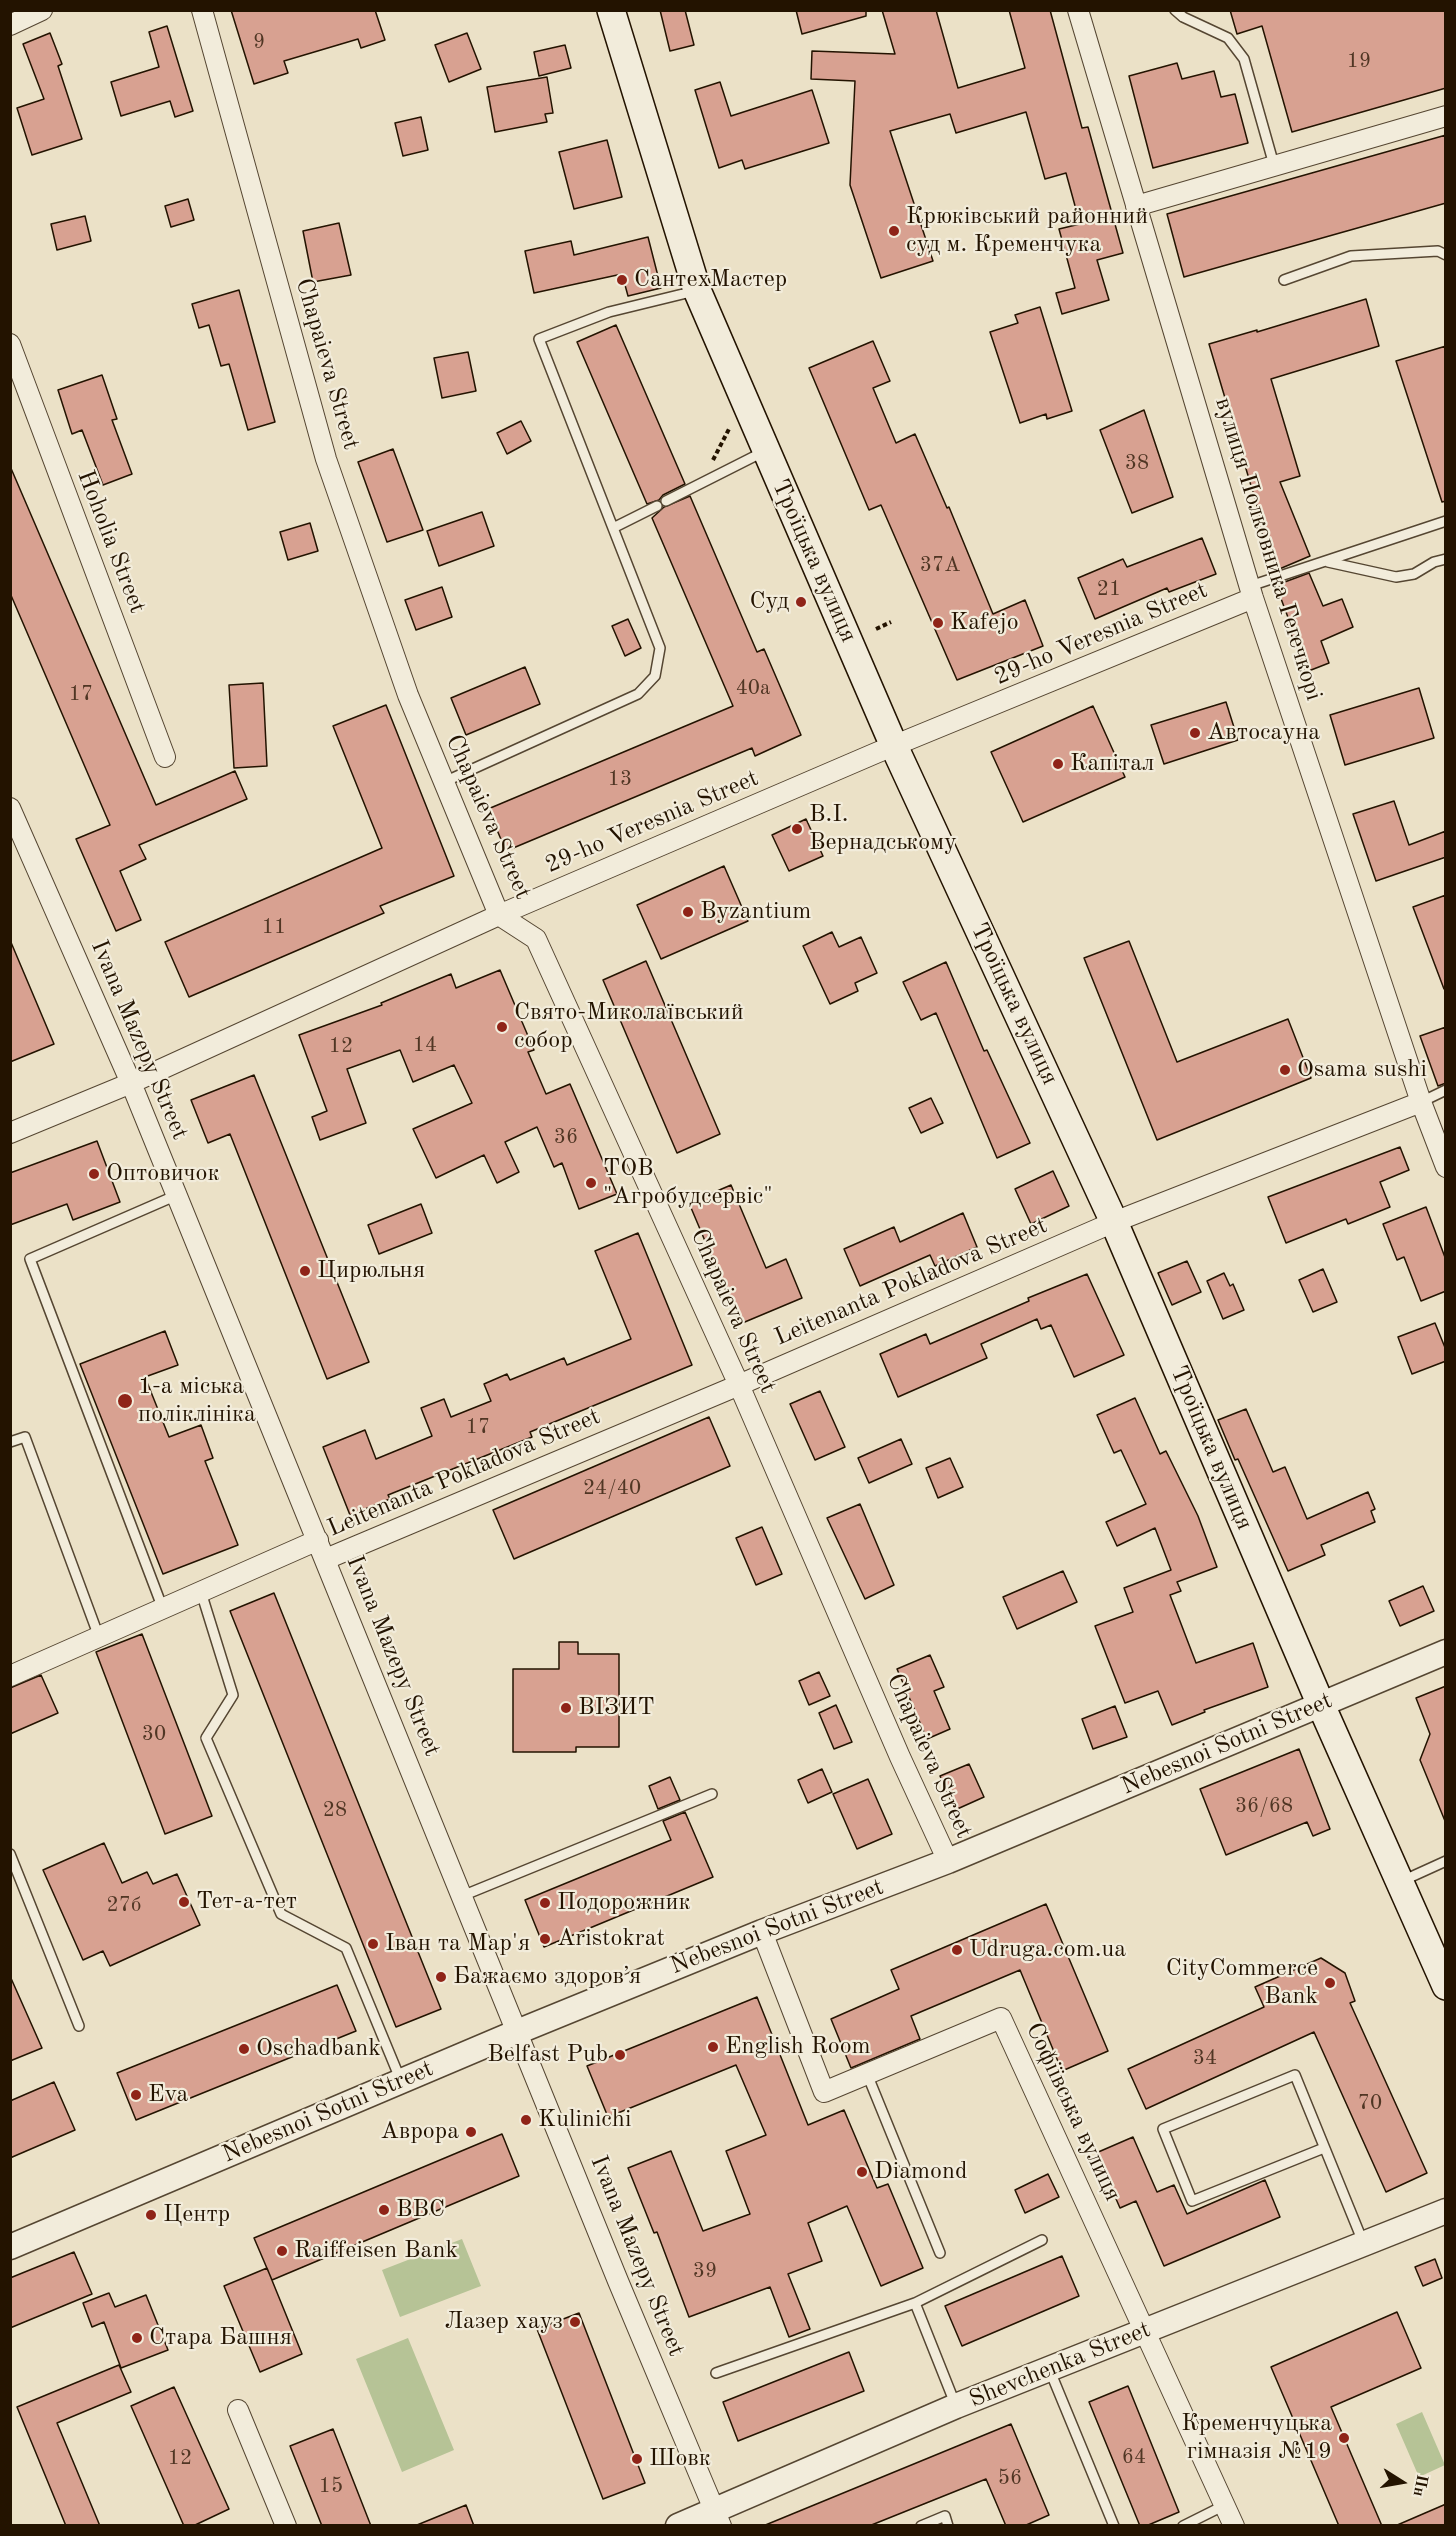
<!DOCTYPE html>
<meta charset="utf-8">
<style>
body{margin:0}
#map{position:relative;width:1456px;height:2536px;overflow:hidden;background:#ebe1c7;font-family:"Old Standard TT",serif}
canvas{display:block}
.frame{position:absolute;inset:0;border:12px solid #231300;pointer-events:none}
.north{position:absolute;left:1372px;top:2452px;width:60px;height:60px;-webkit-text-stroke:4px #f2ecdb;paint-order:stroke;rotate:101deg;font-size:16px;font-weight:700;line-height:24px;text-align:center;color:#231300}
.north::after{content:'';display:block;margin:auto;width:21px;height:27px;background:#231300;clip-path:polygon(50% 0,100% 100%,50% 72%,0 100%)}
</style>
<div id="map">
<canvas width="1456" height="2536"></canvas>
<div class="frame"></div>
<div class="north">Пн</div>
</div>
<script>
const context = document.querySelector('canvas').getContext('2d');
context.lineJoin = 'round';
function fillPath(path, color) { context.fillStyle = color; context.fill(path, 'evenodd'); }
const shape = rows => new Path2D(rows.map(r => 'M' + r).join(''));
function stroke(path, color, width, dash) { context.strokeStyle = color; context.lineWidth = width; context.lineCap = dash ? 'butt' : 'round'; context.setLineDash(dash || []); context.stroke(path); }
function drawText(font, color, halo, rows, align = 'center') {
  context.font = font + ' "Old Standard TT",serif'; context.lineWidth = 4.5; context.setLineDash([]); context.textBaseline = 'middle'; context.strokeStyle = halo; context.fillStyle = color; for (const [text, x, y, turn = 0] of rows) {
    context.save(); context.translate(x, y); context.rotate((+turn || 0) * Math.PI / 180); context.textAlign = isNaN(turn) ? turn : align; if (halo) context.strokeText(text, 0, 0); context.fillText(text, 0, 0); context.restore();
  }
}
const green = shape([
 [462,2239,481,2286,400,2317,382,2270],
 [408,2338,454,2450,402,2472,356,2359],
 [1422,2412,1445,2465,1419,2477,1396,2424]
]);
const building = shape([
 [231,10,375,10,385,40,361,48,358,39,284,61,288,73,254,84,231,10],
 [660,10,685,10,694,45,670,51,660,10],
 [796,10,866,10,866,16,802,34,796,10],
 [882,10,936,10,958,88,1025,68,1009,10,1050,10,1082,128,1088,127,1123,253,1097,260,1109,300,1062,314,1056,293,1075,288,1059,229,1080,224,1066,173,1045,179,1026,112,956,133,950,114,890,131,933,261,881,278,850,185,855,81,811,79,812,51,895,54,882,10],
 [1230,10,1446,10,1446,88,1292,132,1262,26,1237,34,1230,10],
 [167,26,193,111,175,117,170,101,121,116,111,82,159,67,149,32,167,26],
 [50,33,62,64,58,66,82,139,32,155,17,108,44,99,23,44,50,33],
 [467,33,481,69,449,82,435,45,467,33],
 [565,45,571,68,539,76,534,52,565,45],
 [1177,63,1182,79,1214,71,1221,97,1235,94,1248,143,1153,168,1129,76,1177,63],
 [547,77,553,113,545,114,547,122,495,132,487,87,547,77],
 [720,82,731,116,812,90,829,143,745,169,742,160,719,168,695,90,720,82],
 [421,117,428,150,403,156,395,123,421,117],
 [1446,135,1446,203,1184,277,1167,214,1446,135],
 [607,140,622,197,574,209,559,152,607,140],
 [188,199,194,220,171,227,165,206,188,199],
 [85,216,91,241,57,250,51,224,85,216],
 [339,223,351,275,313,282,303,231,339,223],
 [648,237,661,288,628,296,622,274,534,293,525,251,571,241,574,255,648,237],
 [239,290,275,422,248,430,229,364,221,366,209,325,199,328,192,304,239,290],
 [1366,299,1379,346,1271,379,1300,476,1280,482,1310,556,1277,570,1256,518,1260,516,1209,344,1257,330,1257,332,1366,299],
 [1040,307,1072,411,1047,419,1046,414,1020,423,990,332,1018,323,1015,315,1040,307],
 [616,325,685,484,663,495,659,500,647,504,577,342,616,325],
 [873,341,890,381,873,388,896,443,915,434,947,508,949,507,993,614,1025,600,1043,646,957,680,881,505,869,510,809,368,873,341],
 [1446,346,1446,501,1442,502,1396,361,1446,346],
 [468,352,476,391,442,398,434,358,468,352],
 [102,375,117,419,112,420,132,474,103,485,82,430,72,434,58,390,102,375],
 [1144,410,1173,497,1132,513,1100,430,1144,410],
 [521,421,531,441,507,454,497,433,521,421],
 [393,449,423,530,387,542,358,462,393,449],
 [10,466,156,805,235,771,247,799,139,845,146,859,120,871,141,920,116,931,76,839,110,825,10,593,10,466],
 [690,496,757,652,764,649,801,735,755,756,752,748,506,851,488,809,733,706,652,518,664,507,690,496],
 [482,512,494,546,439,566,427,531,482,512],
 [310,523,318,551,288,560,280,532,310,523],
 [1202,538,1216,574,1169,592,1167,588,1095,619,1078,578,1123,559,1127,567,1202,538],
 [1309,573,1323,606,1342,599,1353,627,1321,641,1329,663,1306,672,1286,621,1289,620,1277,588,1283,585,1282,583,1309,573],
 [442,587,452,617,416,630,405,600,442,587],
 [628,619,641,648,625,656,612,626,628,619],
 [525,667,540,704,466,735,451,698,525,667],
 [263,683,267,766,234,768,229,685,263,683],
 [1419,688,1434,738,1345,765,1330,715,1419,688],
 [1226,702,1238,740,1164,764,1151,725,1226,702],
 [386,705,454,876,380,906,384,913,189,997,165,942,382,848,333,726,386,705],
 [1093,706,1125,777,1023,822,991,752,1093,706],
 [1394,801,1409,845,1446,831,1446,857,1376,881,1353,814,1394,801],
 [806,819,823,856,789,871,772,835,806,819],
 [724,866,748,921,661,959,637,905,724,866],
 [1446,895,1446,988,1444,989,1413,907,1446,895],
 [832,932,839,947,861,937,877,973,855,983,858,991,830,1004,803,946,832,932],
 [10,940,54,1044,10,1062,10,940],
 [1129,941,1177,1062,1288,1019,1311,1078,1157,1140,1084,958,1129,941],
 [646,961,720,1134,677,1153,603,980,646,961],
 [946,962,984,1051,987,1050,1030,1143,997,1158,936,1013,921,1020,903,982,946,962],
 [500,970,534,1050,528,1052,546,1094,570,1084,617,1194,579,1209,562,1163,554,1167,537,1127,505,1142,519,1172,497,1183,484,1155,436,1178,413,1129,472,1103,454,1065,413,1082,400,1050,347,1069,366,1123,320,1140,312,1117,327,1111,299,1035,382,1005,381,1003,451,974,456,988,500,970],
 [1446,1027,1446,1083,1438,1086,1420,1036,1446,1027],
 [254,1075,369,1362,327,1379,230,1134,208,1143,191,1100,254,1075],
 [931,1098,943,1123,921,1133,909,1108,931,1098],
 [97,1141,120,1202,73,1220,67,1204,10,1225,10,1173,97,1141],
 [1400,1147,1409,1170,1380,1182,1390,1207,1348,1224,1346,1219,1286,1243,1268,1197,1400,1147],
 [1053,1171,1069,1206,1031,1224,1015,1189,1053,1171],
 [731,1185,766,1268,786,1259,802,1298,740,1324,689,1203,731,1185],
 [421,1204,432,1233,379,1254,368,1225,421,1204],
 [1426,1207,1446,1260,1446,1291,1421,1301,1404,1257,1397,1260,1383,1224,1426,1207],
 [963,1213,977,1247,935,1266,930,1255,860,1286,844,1249,894,1227,900,1242,963,1213],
 [638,1233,692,1365,530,1432,532,1437,388,1495,390,1499,350,1515,323,1447,365,1430,376,1459,432,1436,421,1408,444,1399,451,1417,491,1401,484,1384,507,1374,510,1380,564,1358,567,1365,631,1339,595,1251,638,1233],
 [1187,1261,1201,1292,1172,1305,1158,1273,1187,1261],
 [1323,1269,1337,1302,1313,1312,1299,1280,1323,1269],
 [1224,1273,1230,1286,1233,1284,1244,1310,1223,1319,1207,1281,1224,1273],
 [1087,1274,1124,1355,1074,1377,1051,1325,1041,1329,1037,1319,981,1344,987,1358,898,1397,880,1354,926,1334,930,1344,1029,1301,1028,1298,1087,1274],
 [1435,1323,1446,1350,1446,1361,1412,1374,1398,1337,1435,1323],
 [165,1331,178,1365,145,1377,169,1437,201,1425,213,1458,205,1461,238,1545,163,1574,80,1364,165,1331],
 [820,1391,845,1447,815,1460,790,1404,820,1391],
 [1135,1398,1160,1454,1166,1451,1198,1516,1217,1567,1177,1582,1181,1591,1170,1595,1196,1663,1253,1643,1268,1687,1204,1710,1205,1712,1172,1725,1158,1691,1125,1703,1095,1626,1133,1612,1124,1588,1171,1570,1155,1528,1117,1546,1106,1522,1146,1504,1121,1450,1114,1453,1097,1415,1135,1398],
 [1246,1409,1273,1472,1285,1467,1307,1519,1368,1492,1375,1509,1371,1511,1375,1522,1321,1545,1325,1555,1288,1571,1238,1459,1235,1460,1218,1420,1246,1409],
 [709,1417,730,1466,514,1559,493,1510,709,1417],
 [901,1439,912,1464,869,1483,858,1458,901,1439],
 [950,1458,963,1487,938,1498,926,1468,950,1458],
 [860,1504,894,1585,865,1599,827,1518,860,1504],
 [762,1527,782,1574,756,1585,736,1538,762,1527],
 [1063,1571,1077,1602,1017,1629,1003,1597,1063,1571],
 [1423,1586,1434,1611,1400,1626,1389,1601,1423,1586],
 [274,1593,441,2009,396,2027,230,1611,274,1593],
 [142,1634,212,1816,165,1834,96,1652,142,1634],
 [559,1642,578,1642,578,1654,619,1654,619,1747,576,1747,576,1752,513,1752,513,1669,559,1669,559,1642],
 [930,1655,944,1687,934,1691,950,1729,927,1739,897,1669,930,1655],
 [819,1672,830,1696,809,1705,799,1681,819,1672],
 [41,1675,58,1713,10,1734,10,1688,41,1675],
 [1446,1686,1446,1820,1445,1821,1420,1760,1430,1734,1416,1698,1446,1686],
 [836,1705,852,1742,834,1749,819,1713,836,1705],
 [1115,1706,1127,1737,1093,1749,1082,1719,1115,1706],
 [1299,1749,1330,1829,1313,1836,1307,1822,1226,1855,1200,1789,1299,1749],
 [969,1764,984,1797,955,1810,940,1776,969,1764],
 [822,1769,832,1792,808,1803,798,1780,822,1769],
 [670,1777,680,1800,658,1809,649,1786,670,1777],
 [868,1779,892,1834,857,1849,833,1794,868,1779],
 [685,1812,713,1877,544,1947,525,1900,671,1840,663,1821,685,1812],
 [104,1843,122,1883,147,1872,153,1884,177,1874,200,1925,110,1966,103,1951,83,1960,43,1870,104,1843],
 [1046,1904,1108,2051,1062,2071,1020,1970,911,2016,920,2039,851,2068,831,2019,899,1989,891,1970,1046,1904],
 [1321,1958,1345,1973,1355,2001,1350,2003,1427,2173,1386,2192,1314,2032,1146,2109,1128,2069,1264,2007,1255,1987,1321,1958],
 [10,1976,42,2048,10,2061,10,1976],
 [337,1985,356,2031,136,2120,117,2073,337,1985],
 [757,1997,808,2125,844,2110,877,2188,888,2184,923,2268,881,2286,847,2206,808,2223,822,2261,788,2274,810,2329,789,2337,770,2287,689,2317,657,2232,654,2233,628,2168,671,2151,703,2231,750,2214,726,2151,766,2135,736,2065,608,2117,587,2066,757,1997],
 [54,2082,75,2130,10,2158,10,2101,54,2082],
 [502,2134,519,2176,272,2280,254,2238,502,2134],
 [1133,2137,1157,2192,1174,2185,1187,2214,1265,2180,1280,2217,1164,2266,1136,2201,1120,2208,1096,2153,1133,2137],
 [1048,2174,1059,2197,1025,2213,1015,2190,1048,2174],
 [74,2252,92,2294,10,2328,10,2278,74,2252],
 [1062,2256,1079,2296,962,2346,945,2306,1062,2256],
 [1435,2259,1442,2278,1423,2286,1415,2267,1435,2259],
 [267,2268,302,2354,260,2372,224,2286,267,2268],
 [109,2293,115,2307,146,2295,168,2350,121,2368,104,2322,92,2327,83,2303,109,2293],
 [1397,2312,1421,2368,1331,2407,1382,2526,1339,2526,1271,2367,1397,2312],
 [579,2313,645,2483,603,2499,537,2329,579,2313],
 [849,2352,864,2391,738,2441,723,2402,849,2352],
 [119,2365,131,2392,57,2423,100,2526,66,2526,17,2407,119,2365],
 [1128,2386,1179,2512,1146,2526,1140,2526,1089,2402,1128,2386],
 [174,2387,229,2509,193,2526,184,2526,131,2406,174,2387],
 [1011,2424,1049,2515,1024,2526,1006,2526,986,2479,869,2526,763,2526,1011,2424],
 [333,2429,371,2526,322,2526,290,2446,333,2429],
 [1446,2504,1446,2526,1395,2526,1446,2504],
 [466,2505,474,2526,417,2526,417,2525,466,2505]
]);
const path = shape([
 [713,460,730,427],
 [876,629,891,622]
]);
const service = shape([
 [1175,10,1183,17,1228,38,1244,59,1274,165],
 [1284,280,1351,256,1438,251,1446,255],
 [666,501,763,452],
 [613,528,657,506],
 [1328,562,1396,577,1414,574,1434,562,1446,559],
 [1250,586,1446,521],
 [444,782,638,694,655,676,660,648,539,339,609,312,695,291],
 [1421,1102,1446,1090],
 [10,1442,25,1437,99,1637],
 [201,1592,233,1695,206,1738,281,1914,346,1948,401,2081],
 [163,1609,30,1259,177,1195],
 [10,1854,79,2026],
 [1402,1881,1446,1861],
 [462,1896,712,1794],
 [867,2074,940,2253],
 [1324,2148,1192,2201,1163,2129,1295,2075,1363,2242],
 [915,2303,1042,2240],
 [1050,2371,1114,2526],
 [716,2373,915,2303,956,2406],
 [921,2526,945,2516,948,2526],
 [1183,2526,1225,2505]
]);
const minor = shape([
 [202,10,326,459,408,695,499,915,536,939,739,1385,900,1757,948,1861],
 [1078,10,1253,598,1421,1102,1446,1167],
 [10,25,42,10],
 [1136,206,1446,116],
 [10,344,165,757],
 [10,808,131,1083,618,2281,721,2526],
 [10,1133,131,1083,499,915,876,753,1253,598],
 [326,1559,739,1385,1114,1222,1421,1102],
 [10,1676,318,1540],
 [762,1932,824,2092,1001,2018,1234,2526],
 [238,2410,286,2526]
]);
const tertiary = shape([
 [10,2247,517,2032,762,1932,948,1861,1446,1652],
 [678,2526,956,2406,1446,2211]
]);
const secondary = shape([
 [611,10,697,290,894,746,1114,1222,1321,1705,1446,1986]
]);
const markers = [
 [894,231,6,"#8f2418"],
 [622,280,6,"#8f2418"],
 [801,602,6,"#8f2418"],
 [938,623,6,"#8f2418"],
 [1195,733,6,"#8f2418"],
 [1058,764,6,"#8f2418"],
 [797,829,6,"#8f2418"],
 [688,912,6,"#8f2418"],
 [502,1027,6,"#8f2418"],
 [1285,1070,6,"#8f2418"],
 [94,1174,6,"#8f2418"],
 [591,1183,6,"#8f2418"],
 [305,1271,6,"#8f2418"],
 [125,1401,8,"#8f2418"],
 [566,1708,6,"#8f2418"],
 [184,1902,6,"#8f2418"],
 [545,1903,6,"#8f2418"],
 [545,1939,6,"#8f2418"],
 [373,1944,6,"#8f2418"],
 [957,1950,6,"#8f2418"],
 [441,1977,6,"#8f2418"],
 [1330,1983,6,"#8f2418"],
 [713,2047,6,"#8f2418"],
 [244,2049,6,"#8f2418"],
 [620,2055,6,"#8f2418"],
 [136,2095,6,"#8f2418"],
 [526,2120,6,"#8f2418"],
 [471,2132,6,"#8f2418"],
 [862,2172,6,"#8f2418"],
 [384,2210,6,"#8f2418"],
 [151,2215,6,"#8f2418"],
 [282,2251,6,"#8f2418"],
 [575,2322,6,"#8f2418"],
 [137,2338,6,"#8f2418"],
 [1344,2438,6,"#8f2418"],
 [637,2459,6,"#8f2418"]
];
const numberNames = [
 ["9",259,42],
 ["19",1359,61],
 ["38",1137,463],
 ["37А",940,565],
 ["21",1109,589],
 ["40а",753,688],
 ["17",81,694],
 ["13",620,779],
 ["11",274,927],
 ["14",425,1045],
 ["12",341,1046],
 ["36",566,1137],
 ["17",478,1427],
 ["24/40",612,1488],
 ["30",154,1734],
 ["36/68",1264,1806],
 ["28",335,1810],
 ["27б",124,1905],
 ["34",1205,2058],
 ["70",1370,2103],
 ["39",705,2271],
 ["64",1134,2457],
 ["12",180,2458],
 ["56",1010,2478],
 ["15",331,2486]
];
const poiNames = [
 ["Крюківський районний",906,217],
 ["суд м. Кременчука",906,245],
 ["СантехМастер",634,280],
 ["Суд",789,602,"right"],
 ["Kafejo",950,623],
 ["Автосауна",1207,733],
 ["Капітал",1070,764],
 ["В.І.",809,815],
 ["Вернадському",809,843],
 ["Byzantium",700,912],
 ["Свято-Миколаївський",514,1013],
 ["собор",514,1041],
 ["Osama sushi",1297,1070],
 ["ТОВ",603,1169],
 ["\"Агробудсервіс\"",603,1197],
 ["Оптовичок",106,1174],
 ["Цирюльня",317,1271],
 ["1-а міська",138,1387],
 ["поліклініка",138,1415],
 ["ВІЗИТ",578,1708],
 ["Тет-а-тет",196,1902],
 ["Подорожник",557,1903],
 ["Aristokrat",557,1939],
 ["Іван та Мар'я",385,1944],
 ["Udruga.com.ua",969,1950],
 ["CityCommerce",1318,1969,"right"],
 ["Bank",1318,1997,"right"],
 ["Бажаємо здоровʼя",453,1977],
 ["English Room",725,2047],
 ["Oschadbank",256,2049],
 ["Belfast Pub",608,2055,"right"],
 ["Eva",148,2095],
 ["Kulinichi",538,2120],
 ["Аврора",459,2132,"right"],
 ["Diamond",874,2172],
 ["ВВС",396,2210],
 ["Центр",163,2215],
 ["Raiffeisen Bank",294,2251],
 ["Лазер хауз",563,2322,"right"],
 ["Стара Башня",149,2338],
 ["Кременчуцька",1332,2424,"right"],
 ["гімназія №19",1332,2452,"right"],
 ["Шовк",649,2459]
];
const streetNames = [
 ["Chapaieva Street",327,364,74],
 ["Hoholia Street",111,542,69],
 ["вулиця Полковника Гегечкорі",1268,549,73],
 ["Троїцька вулиця",814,561,66],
 ["29-ho Veresnia Street",1101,634,-23],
 ["Chapaieva Street",488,817,66],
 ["29-ho Veresnia Street",652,822,-23],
 ["Троїцька вулиця",1014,1004,65],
 ["Ivana Mazepy Street",139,1040,67],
 ["Leitenanta Pokladova Street",911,1282,-23],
 ["Chapaieva Street",733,1311,66],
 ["Троїцька вулиця",1211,1448,67],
 ["Leitenanta Pokladova Street",464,1473,-23],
 ["Ivana Mazepy Street",393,1656,68],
 ["Nebesnoi Sotni Street",1227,1744,-23],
 ["Chapaieva Street",929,1756,66],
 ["Nebesnoi Sotni Street",777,1927,-21],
 ["Nebesnoi Sotni Street",328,2112,-23],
 ["Софіївська вулиця",1073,2112,65],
 ["Ivana Mazepy Street",637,2256,68],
 ["Shevchenka Street",1060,2365,-22]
];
fillPath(green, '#b6c396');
fillPath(building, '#d8a191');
stroke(building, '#231300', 1.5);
stroke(service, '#554632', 12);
stroke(minor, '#554632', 22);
stroke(tertiary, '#554632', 27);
stroke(secondary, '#231300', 30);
stroke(path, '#231300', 4, [4.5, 3]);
stroke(service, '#f2ecdb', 9);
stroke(minor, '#f2ecdb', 20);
stroke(tertiary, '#f2ecdb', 24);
stroke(secondary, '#f2ecdb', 27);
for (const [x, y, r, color] of markers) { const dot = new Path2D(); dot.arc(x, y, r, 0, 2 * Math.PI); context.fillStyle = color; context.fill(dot); stroke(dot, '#f2ecdb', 2); }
drawText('21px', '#503624', null, numberNames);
drawText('24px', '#231300', '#f2ecdb', poiNames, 'left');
drawText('24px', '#231300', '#f2ecdb', streetNames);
</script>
